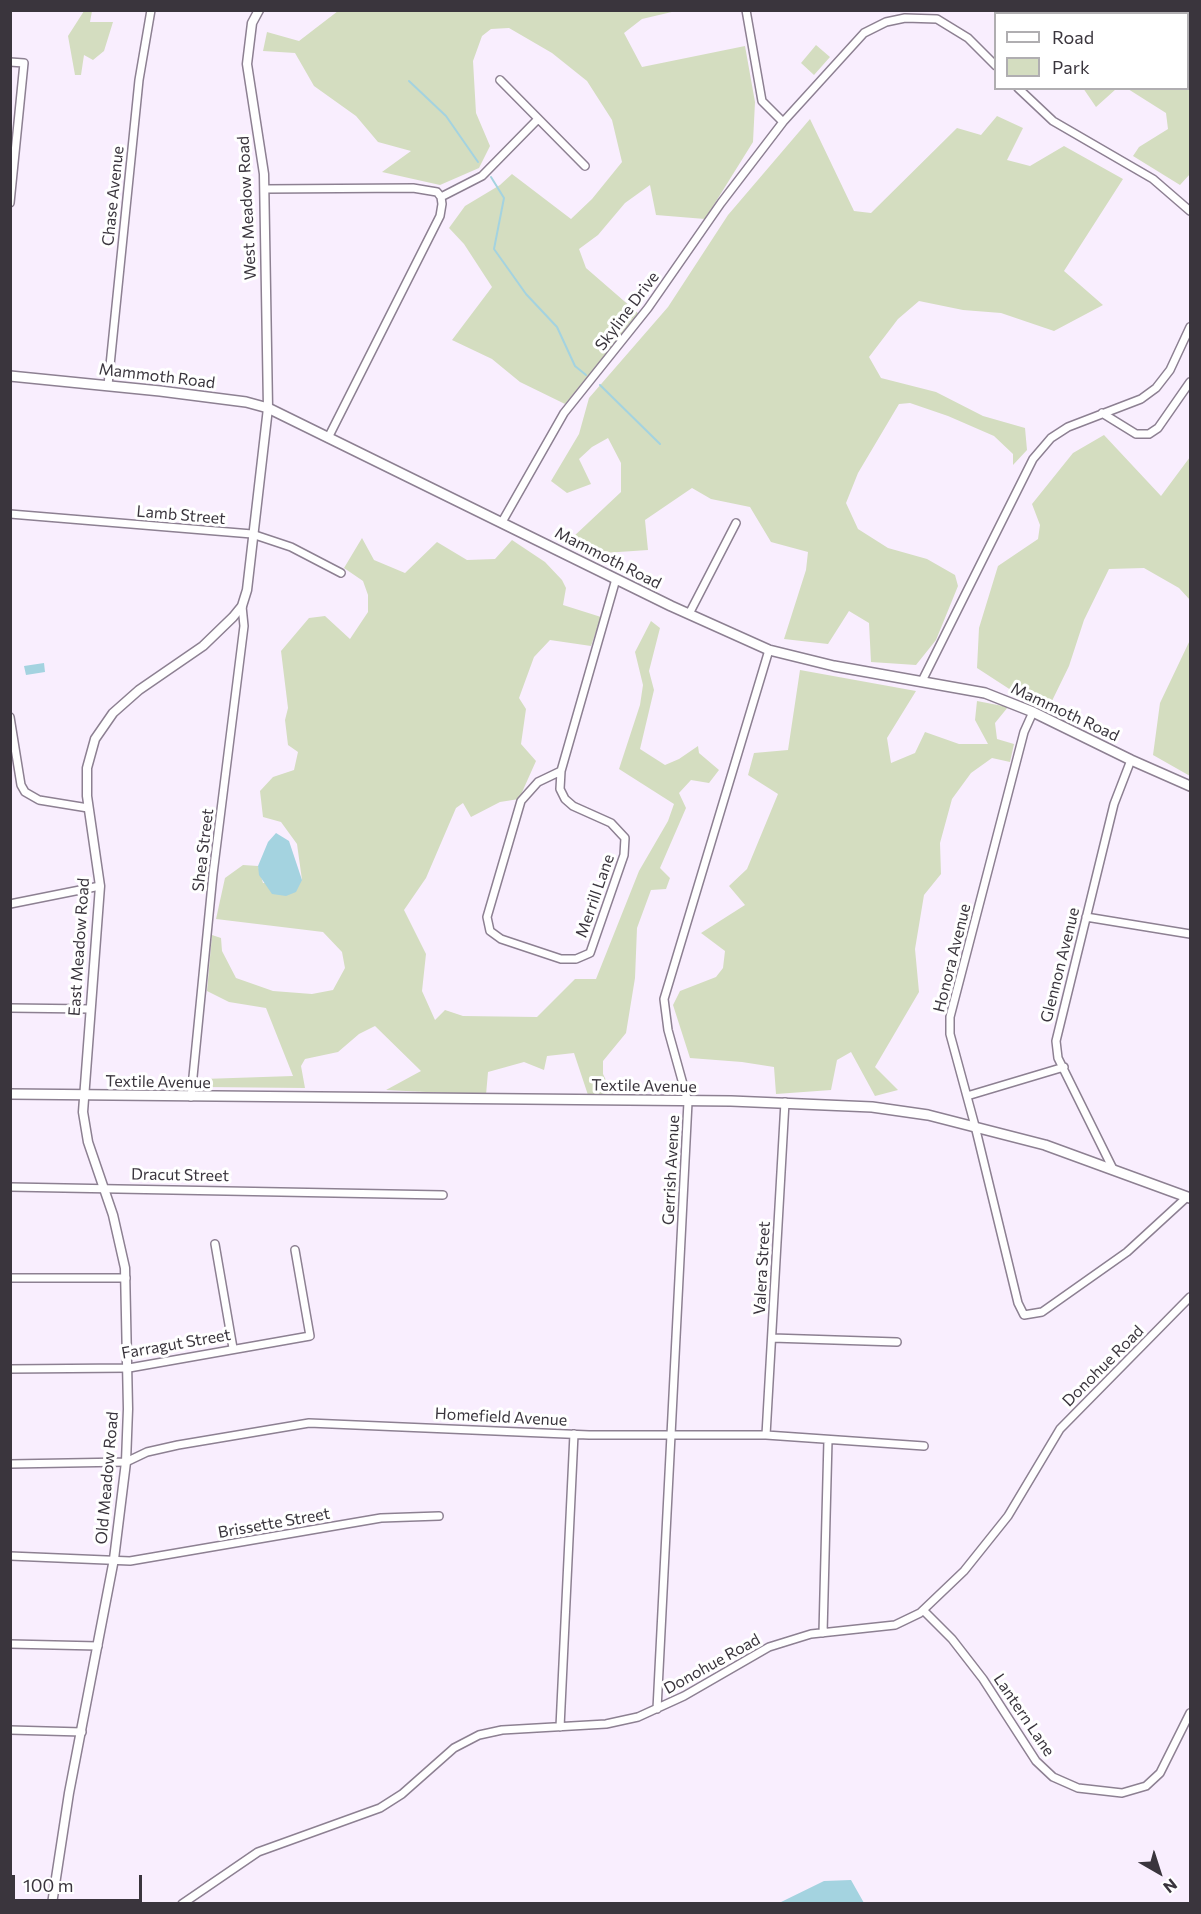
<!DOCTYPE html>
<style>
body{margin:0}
#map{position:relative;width:1201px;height:1914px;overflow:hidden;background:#f9eefe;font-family:Commissioner,sans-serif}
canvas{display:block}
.frame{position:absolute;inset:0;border:12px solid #3a353d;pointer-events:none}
.legend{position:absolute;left:994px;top:12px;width:195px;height:78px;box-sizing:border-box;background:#fff;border:2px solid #b0aeb1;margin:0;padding:8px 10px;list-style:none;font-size:18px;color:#3a353d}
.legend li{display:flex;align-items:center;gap:12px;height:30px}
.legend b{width:30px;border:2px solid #b0aeb1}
.north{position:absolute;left:1129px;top:1842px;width:60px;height:60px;-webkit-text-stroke:4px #fff;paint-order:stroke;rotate:141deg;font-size:16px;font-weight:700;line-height:24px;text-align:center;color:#3a353d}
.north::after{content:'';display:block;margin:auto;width:21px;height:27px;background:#3a353d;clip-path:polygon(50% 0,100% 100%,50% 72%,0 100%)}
.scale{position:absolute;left:12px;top:1875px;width:130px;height:27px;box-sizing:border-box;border:3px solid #3a353d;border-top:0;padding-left:8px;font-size:18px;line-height:21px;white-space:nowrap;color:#3a353d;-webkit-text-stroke:4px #fff;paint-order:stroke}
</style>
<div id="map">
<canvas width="1201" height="1914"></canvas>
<div class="frame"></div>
<ul class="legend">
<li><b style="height:8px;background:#fff"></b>Road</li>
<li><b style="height:16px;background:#d4ddc0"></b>Park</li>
</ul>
<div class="north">N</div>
<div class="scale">100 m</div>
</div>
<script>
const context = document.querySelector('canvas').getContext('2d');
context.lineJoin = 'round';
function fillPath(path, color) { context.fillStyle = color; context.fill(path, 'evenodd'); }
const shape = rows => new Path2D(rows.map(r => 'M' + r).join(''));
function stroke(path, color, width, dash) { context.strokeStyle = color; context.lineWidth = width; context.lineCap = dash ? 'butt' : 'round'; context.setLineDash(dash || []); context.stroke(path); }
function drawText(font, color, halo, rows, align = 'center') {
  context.font = font + ' Commissioner,sans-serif'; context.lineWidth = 6; context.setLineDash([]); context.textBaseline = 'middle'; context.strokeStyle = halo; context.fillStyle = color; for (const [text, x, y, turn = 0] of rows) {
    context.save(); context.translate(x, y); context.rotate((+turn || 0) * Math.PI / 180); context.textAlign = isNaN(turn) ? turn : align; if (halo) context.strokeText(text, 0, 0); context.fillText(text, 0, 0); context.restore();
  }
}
const green = shape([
 [84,11,92,11,90,22,113,22,104,51,93,60,84,55,81,75,75,75,68,36],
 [338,11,676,11,642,19,624,33,642,67,745,46,755,102,753,142,705,219,656,215,650,185,625,203,598,235,579,249,586,268,639,314,565,404,520,382,492,359,452,340,492,287,464,244,449,228,465,206,500,185,512,174,571,219,592,199,622,162,612,120,587,81,552,53,509,28,491,29,482,36,473,61,476,113,490,146,479,168,440,185,382,172,411,151,378,142,356,116,314,86,295,53,263,51,267,32,299,41],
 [1045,11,1190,11,1190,174,1180,185,1133,156,1139,147,1168,129,1166,113,1128,89,1188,88,1188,14,1047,14],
 [816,45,830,57,814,75,801,63],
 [1083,88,1116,88,1116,89,1096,107],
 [997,116,1023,128,1007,160,1030,166,1064,146,1123,179,1064,271,1103,305,1054,331,1001,313,963,310,919,301,898,319,869,357,881,378,936,392,983,416,1025,428,1027,450,1013,465,1013,454,994,436,948,416,910,403,899,404,858,473,846,503,858,529,888,548,927,559,955,575,958,586,936,640,916,665,871,662,869,623,849,611,828,644,784,639,806,570,808,552,771,542,750,507,711,499,692,488,645,520,648,550,589,554,572,538,621,492,621,463,608,438,592,447,579,459,591,484,567,493,551,481,579,434,589,398,668,307,728,215,810,119,854,211,871,213,957,128,981,135],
 [1104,435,1161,496,1190,457,1190,600,1179,588,1144,568,1109,569,1084,620,1069,666,1050,705,1017,694,977,668,979,628,998,566,1038,539,1040,525,1032,504,1073,453],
 [362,538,374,560,405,573,437,542,467,560,495,559,512,540,545,562,562,580,566,588,563,605,601,617,591,646,550,640,534,657,519,698,526,709,521,744,536,761,519,799,500,802,471,817,463,803,456,808,426,878,404,910,426,954,422,991,435,1020,445,1010,463,1016,537,1017,575,979,596,979,639,871,668,821,674,804,619,769,640,705,643,685,635,652,651,621,660,628,649,671,654,690,640,749,665,765,679,759,698,746,699,753,719,770,709,783,691,780,679,793,686,808,660,868,670,878,666,889,651,890,637,928,635,978,626,1033,603,1061,603,1074,613,1095,589,1098,574,1053,547,1056,544,1070,524,1062,488,1072,486,1095,386,1090,421,1071,375,1026,359,1034,338,1052,305,1059,301,1066,305,1088,204,1087,203,1079,293,1076,266,1008,229,1002,207,991,212,935,221,938,222,951,236,978,273,991,312,994,333,990,345,968,342,952,323,932,216,919,225,878,243,865,258,866,263,883,302,880,297,844,281,822,263,817,260,791,273,777,294,770,298,752,288,745,285,720,288,708,281,651,309,618,325,616,350,639,368,612,368,595,363,581,344,568],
 [1190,640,1190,776,1153,755,1160,703],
 [800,670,916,691,887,738,891,763,915,753,925,732,959,744,988,744,975,720,977,701,1008,707,995,723,997,739,1014,744,1010,762,992,758,971,773,952,799,940,843,941,874,924,895,915,949,919,992,875,1067,898,1090,875,1096,851,1052,837,1060,831,1090,776,1094,774,1067,742,1062,690,1058,673,1005,680,991,716,977,723,968,725,951,701,933,745,905,729,886,747,869,778,794,748,775,754,753,788,750]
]);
const water = shape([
 [44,663,45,672,26,675,24,666],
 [276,833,289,841,302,880,296,892,286,896,272,894,259,875,258,866,268,842],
 [851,1880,864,1903,779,1903,824,1881]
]);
const stream = shape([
 [409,81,446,116,478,162],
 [491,177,504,198,494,249,526,294,557,327,575,366,586,375],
 [600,385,660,444]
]);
const minor = shape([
 [746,10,762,101,783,122],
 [10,62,24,63,10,203],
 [500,80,585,166],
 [1018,88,1053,121,1153,179,1190,211],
 [265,189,413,188,437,192,441,197],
 [441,197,482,176,538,119],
 [108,385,139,80,151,10],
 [1102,413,1136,434,1149,434,1158,428,1190,382],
 [328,438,440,216,442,204,441,197],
 [10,514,252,534,291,547,341,573],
 [502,522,564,413,648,308,721,203,783,122,864,33,886,22,905,18,937,19,968,38,996,66],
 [689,614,736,523],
 [922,681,1033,459,1051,438,1068,427,1141,399,1156,388,1170,370,1190,327],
 [1033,712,1024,732,950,1017,950,1034,975,1126,1018,1303,1024,1315,1042,1312,1127,1252,1187,1197],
 [10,717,21,785,25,792,39,800,88,808],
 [561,771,560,789,565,799,573,806,611,823,625,838,624,855,590,953,576,959,561,959,501,939,490,931,487,917,521,801,538,782,561,771,616,579],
 [10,904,100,886],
 [1086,917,1190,934],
 [10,1008,90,1009],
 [967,1096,1064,1067],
 [191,1097,213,874,244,626,242,606],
 [1113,1169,1058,1058,1056,1041,1114,804,1131,760],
 [10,1187,443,1195],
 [215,1244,233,1348],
 [10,1278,126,1278],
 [772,1338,897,1342],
 [10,1369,129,1368,310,1336,295,1250],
 [766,1435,785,1102],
 [10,1464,126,1462,147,1452,178,1445,309,1423,589,1435,766,1435,924,1446],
 [10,1556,130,1561,381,1518,439,1516],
 [924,1611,952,1639,983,1679,1036,1761,1053,1777,1078,1788,1122,1793,1146,1786,1160,1773,1190,1713],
 [823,1633,828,1440],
 [10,1644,98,1646],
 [657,1709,688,1102,668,1030,664,999,769,650],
 [560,1727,574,1434],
 [10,1730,82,1732],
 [182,1904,258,1852,380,1808,402,1794,454,1748,479,1735,502,1730,606,1724,638,1717,684,1696,769,1647,811,1634,895,1625,920,1613,964,1571,1008,1516,1060,1429,1190,1297]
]);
const tertiary = shape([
 [52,1904,69,1793,114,1559,126,1462,128,1409,125,1268,113,1215,88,1142,83,1112,100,886,87,796,87,768,95,739,113,713,139,690,203,646,233,617,242,606,247,590,268,408,264,174,247,64,252,23,259,10]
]);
const secondary = shape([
 [10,376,160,391,246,402,268,408,671,606,769,650,834,666,985,693,1033,712,1131,760,1190,786],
 [10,1094,731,1101,872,1107,928,1115,1045,1145,1190,1198]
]);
const streetNames = [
 ["Chase Avenue",113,196,-84],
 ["West Meadow Road",247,208,-93],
 ["Skyline Drive",627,311,-53],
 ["Mammoth Road",157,376,7],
 ["Lamb Street",181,515,5],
 ["Mammoth Road",608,558,27],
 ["Mammoth Road",1065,712,25],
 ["Shea Street",203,850,-83],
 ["Merrill Lane",595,896,-71],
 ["East Meadow Road",79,947,-86],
 ["Honora Avenue",952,958,-76],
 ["Glennon Avenue",1060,965,-76],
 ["Textile Avenue",158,1082,1],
 ["Textile Avenue",644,1086,1],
 ["Gerrish Avenue",671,1170,-87],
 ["Dracut Street",180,1175,1],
 ["Valera Street",762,1268,-87],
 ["Farragut Street",176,1344,-10],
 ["Donohue Road",1103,1366,-45],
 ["Homefield Avenue",501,1417,3],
 ["Old Meadow Road",107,1478,-85],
 ["Brissette Street",274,1523,-10],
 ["Donohue Road",712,1664,-29],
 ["Lantern Lane",1024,1715,56]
];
fillPath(green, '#d4ddc0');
fillPath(water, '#a4d3e0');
stroke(stream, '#a4d3e0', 2);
stroke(minor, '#8d8092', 10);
stroke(tertiary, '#8d8092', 11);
stroke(secondary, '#8d8092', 12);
stroke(minor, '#fff', 7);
stroke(tertiary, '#fff', 8);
stroke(secondary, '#fff', 9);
drawText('16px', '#3a353d', '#fff', streetNames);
</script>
